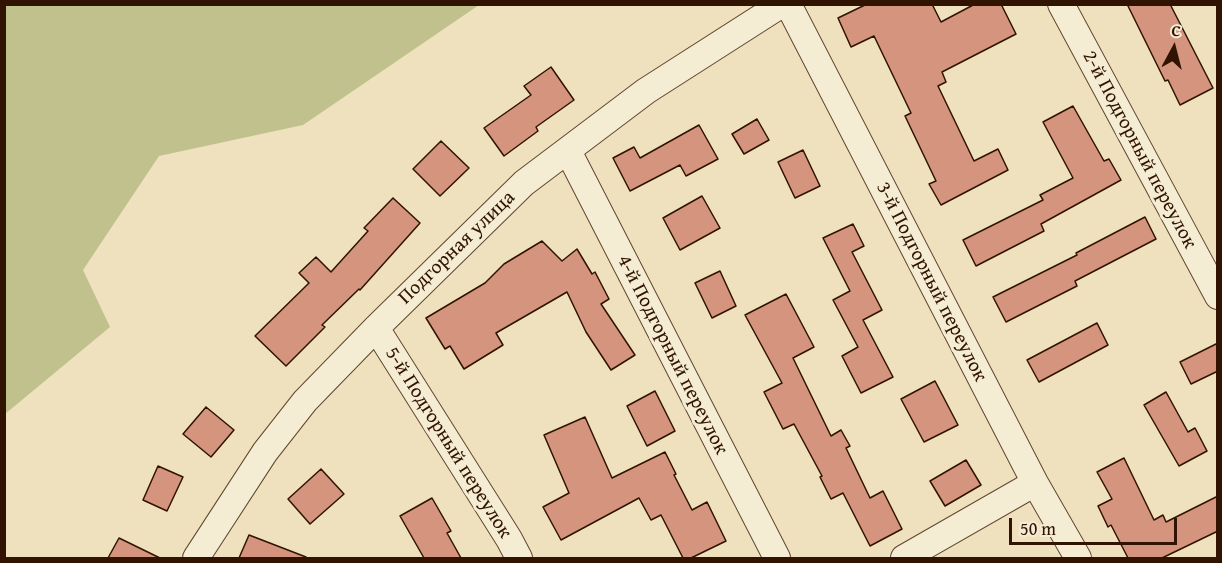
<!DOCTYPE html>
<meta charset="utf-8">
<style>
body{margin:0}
#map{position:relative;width:1222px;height:563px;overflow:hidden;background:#efe1bd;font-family:"Gentium Book Plus",serif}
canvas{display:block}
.frame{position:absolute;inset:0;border:6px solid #301300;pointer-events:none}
.north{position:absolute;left:1144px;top:18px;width:60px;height:60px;-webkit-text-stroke:4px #f5ecd4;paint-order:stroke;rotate:7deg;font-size:16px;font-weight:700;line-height:24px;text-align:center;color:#301300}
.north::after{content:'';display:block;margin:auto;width:21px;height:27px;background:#301300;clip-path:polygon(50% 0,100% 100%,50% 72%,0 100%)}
.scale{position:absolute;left:1009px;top:518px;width:168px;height:27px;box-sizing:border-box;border:3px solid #301300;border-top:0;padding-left:8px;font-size:18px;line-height:21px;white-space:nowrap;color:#301300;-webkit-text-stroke:4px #f5ecd4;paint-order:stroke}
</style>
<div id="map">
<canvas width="1222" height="563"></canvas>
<div class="frame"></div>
<div class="north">С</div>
<div class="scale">50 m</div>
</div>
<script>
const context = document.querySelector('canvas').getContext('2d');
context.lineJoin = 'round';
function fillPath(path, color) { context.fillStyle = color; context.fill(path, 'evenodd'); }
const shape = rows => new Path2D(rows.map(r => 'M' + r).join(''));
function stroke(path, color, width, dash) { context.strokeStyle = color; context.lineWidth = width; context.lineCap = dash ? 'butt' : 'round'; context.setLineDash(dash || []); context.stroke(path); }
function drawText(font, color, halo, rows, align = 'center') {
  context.font = font + ' "Gentium Book Plus",serif'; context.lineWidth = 6; context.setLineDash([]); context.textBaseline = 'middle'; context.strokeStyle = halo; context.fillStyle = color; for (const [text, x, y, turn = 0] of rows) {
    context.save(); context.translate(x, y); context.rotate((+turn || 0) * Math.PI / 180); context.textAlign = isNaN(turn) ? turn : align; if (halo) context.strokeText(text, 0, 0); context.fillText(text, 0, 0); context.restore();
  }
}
const green = shape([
 [5,4,479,4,479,5,303,125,159,156,83,270,110,327,5,414]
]);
const building = shape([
 [867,4,932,4,941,22,975,4,1001,4,1016,34,942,72,946,82,938,86,974,161,998,149,1008,170,941,205,929,184,936,181,905,116,911,113,874,36,851,47,838,18,867,4],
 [1127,4,1170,4,1213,88,1180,105,1168,80,1165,81,1127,4],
 [551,67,574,100,536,127,538,131,504,156,484,128,531,95,524,86,551,67],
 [1073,106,1104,161,1109,159,1121,180,1041,224,1044,231,976,266,963,240,1043,200,1040,195,1073,178,1043,122,1073,106],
 [757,119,769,140,744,154,732,134,757,119],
 [699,125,718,159,686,176,680,165,630,191,613,158,634,147,640,158,699,125],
 [441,141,469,168,440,196,413,169,441,141],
 [803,150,820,186,795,198,778,162,803,150],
 [702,196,720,228,680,250,663,218,702,196],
 [393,198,420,223,360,290,359,289,322,325,325,327,286,366,255,336,309,283,299,273,316,257,331,272,368,231,364,228,393,198],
 [1145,217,1156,239,1075,281,1077,286,1006,322,993,297,1077,255,1076,253,1145,217],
 [853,224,864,246,852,252,882,310,863,320,893,377,861,393,842,356,858,347,833,300,850,291,823,238,853,224],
 [542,241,562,261,577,249,592,274,595,272,609,299,601,304,635,355,611,370,586,332,567,292,496,333,503,345,464,369,450,346,445,349,426,318,485,283,504,264,542,241],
 [720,271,736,306,712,318,695,283,720,271],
 [786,294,814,347,793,358,831,436,841,430,850,446,846,448,870,498,883,491,902,529,870,546,843,493,831,499,820,477,822,476,794,424,783,429,764,392,782,383,745,315,786,294],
 [1097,323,1108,345,1039,382,1027,360,1097,323],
 [1218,343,1218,371,1191,384,1180,362,1218,343],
 [935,381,958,425,924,442,901,399,935,381],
 [655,391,675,431,647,446,627,406,655,391],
 [1166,392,1188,432,1195,428,1207,451,1179,466,1144,405,1166,392],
 [206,407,234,430,211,457,183,434,206,407],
 [585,417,612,478,665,452,676,474,674,475,692,510,707,502,726,541,691,558,683,558,661,515,651,520,639,498,561,540,543,507,569,493,544,435,585,417],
 [1124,458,1154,520,1163,515,1166,522,1218,496,1218,531,1162,558,1128,558,1111,525,1108,527,1098,506,1112,499,1097,472,1124,458],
 [966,460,981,485,945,506,930,481,966,460],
 [158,466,183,477,167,511,143,500,158,466],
 [321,469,344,494,310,524,288,499,321,469],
 [432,498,451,531,447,533,461,558,424,558,400,516,432,498],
 [249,535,306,557,306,558,239,558,249,535],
 [119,538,160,558,108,558,119,538]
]);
const minor = shape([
 [788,4,1035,483,1078,558],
 [1061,4,1218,296],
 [568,151,777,558],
 [376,328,509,539,519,558],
 [196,558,265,452,305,401,376,328,524,183,646,91,782,4],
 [904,558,1035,483]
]);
const streetNames = [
 ["2-й Подгорный переулок",1139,150,62],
 ["Подгорная улица",457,248,-44],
 ["3-й Подгорный переулок",931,282,63],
 ["4-й Подгорный переулок",672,355,63],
 ["5-й Подгорный переулок",448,443,58]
];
fillPath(green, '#c0c18d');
fillPath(building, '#d4947d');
stroke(building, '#301300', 1.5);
stroke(minor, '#60462f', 28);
stroke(minor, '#f5ecd4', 26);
drawText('20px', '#301300', '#f5ecd4', streetNames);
</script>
